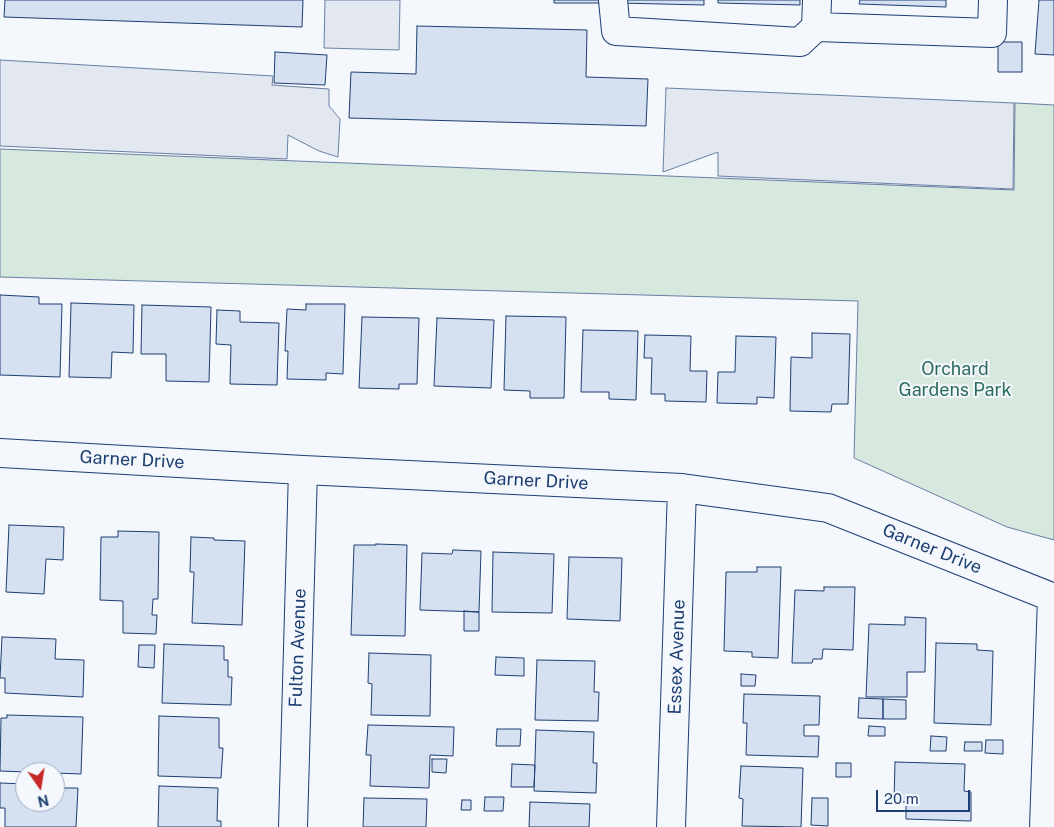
<!DOCTYPE html>
<style>
body{margin:0}
#map{position:relative;width:1054px;height:827px;overflow:hidden;background:#f4f7fb;font-family:"Public Sans",sans-serif}
canvas{display:block}
.north{position:absolute;left:15px;top:762px;width:50px;height:50px;box-sizing:border-box;background:#f4f7fb;border:1px solid #9eadc5;border-radius:50%;rotate:167deg;font-size:14px;font-weight:700;line-height:20px;text-align:center;color:#1d3f73}
.north::after{content:'';display:block;margin:auto;width:18px;height:22px;background:#c62828;clip-path:polygon(50% 0,100% 100%,50% 72%,0 100%)}
.scale{position:absolute;left:876px;top:790px;width:94px;height:22px;box-sizing:border-box;border:2px solid #1d3f73;border-top:0;padding-left:6px;font-size:15px;line-height:18px;white-space:nowrap;color:#1d3f73;-webkit-text-stroke:4px #f4f7fb;paint-order:stroke}
</style>
<div id="map">
<canvas width="1054" height="827"></canvas>
<div class="north">N</div>
<div class="scale">20 m</div>
</div>
<script>
const context = document.querySelector('canvas').getContext('2d');
context.lineJoin = 'round';
function fillPath(path, color) { context.fillStyle = color; context.fill(path, 'evenodd'); }
const shape = rows => new Path2D(rows.map(r => 'M' + r).join(''));
function stroke(path, color, width, dash) { context.strokeStyle = color; context.lineWidth = width; context.lineCap = dash ? 'butt' : 'round'; context.setLineDash(dash || []); context.stroke(path); }
function drawText(font, color, halo, rows, align = 'center') {
  context.font = font + ' "Public Sans",sans-serif'; context.lineWidth = 4; context.setLineDash([]); context.textBaseline = 'middle'; context.strokeStyle = halo; context.fillStyle = color; for (const [text, x, y, turn = 0] of rows) {
    context.save(); context.translate(x, y); context.rotate((+turn || 0) * Math.PI / 180); context.textAlign = isNaN(turn) ? turn : align; if (halo) context.strokeText(text, 0, 0); context.fillText(text, 0, 0); context.restore();
  }
}
const green = shape([
 [1015,103,1054,105,1054,540,1007,527,854,458,858,301,0,277,0,149,1014,190,1015,103]
]);
const parking = shape([
 [325,0,400,0,399,50,324,48,325,0],
 [0,60,273,76,272,85,329,89,329,106,340,119,338,157,319,151,288,135,287,159,0,146,0,60],
 [666,88,1014,103,1013,189,718,176,718,152,663,172,666,88]
]);
const building = shape([
 [5,0,303,0,302,27,4,17,5,0],
 [554,0,601,0,601,3,554,3,554,0],
 [619,0,704,0,704,5,619,3,619,0],
 [718,0,800,0,800,5,718,3,718,0],
 [860,0,946,0,946,7,859,4,860,0],
 [1039,0,1054,0,1054,55,1035,54,1039,0],
 [417,26,587,30,586,77,648,79,646,126,349,118,351,72,416,74,417,26],
 [998,42,1022,42,1022,72,998,72,998,42],
 [275,52,327,55,325,85,274,83,275,52],
 [0,295,39,297,39,304,62,304,60,377,0,375,0,295],
 [71,303,134,305,133,353,112,352,111,378,69,377,71,303],
 [306,304,345,304,343,374,326,373,326,380,287,379,288,351,285,351,287,309,306,310,306,304],
 [142,305,211,307,209,382,166,381,166,354,141,354,142,305],
 [217,310,240,311,240,322,279,323,277,385,230,384,231,345,216,344,217,310],
 [506,316,566,317,564,398,530,398,530,391,504,390,506,316],
 [362,317,419,318,417,384,399,384,399,389,359,388,362,317],
 [437,318,494,320,491,388,434,386,437,318],
 [583,330,638,331,636,400,609,399,609,392,581,392,583,330],
 [812,333,850,334,848,404,832,404,831,412,790,411,791,357,812,358,812,333],
 [645,335,691,336,690,371,707,371,706,402,665,401,665,394,651,394,652,358,644,358,645,335],
 [736,336,776,337,774,398,757,397,757,404,717,403,718,372,735,372,736,336],
 [9,525,64,527,63,560,46,559,44,594,6,592,9,525],
 [118,531,159,532,158,599,153,599,152,615,157,615,156,634,123,633,123,601,100,600,101,537,118,537,118,531],
 [191,537,214,538,214,540,245,541,242,625,192,623,194,572,190,572,191,537],
 [376,544,407,545,405,636,351,635,354,545,376,545,376,544],
 [453,550,481,551,479,612,420,610,422,553,452,554,453,550],
 [493,552,554,554,552,613,492,612,493,552],
 [569,557,622,558,620,621,567,619,569,557],
 [757,567,781,567,778,658,752,657,752,652,724,651,726,572,757,572,757,567],
 [824,587,855,587,853,650,823,649,822,659,813,659,812,663,792,663,795,590,824,591,824,587],
 [464,611,479,612,479,631,464,631,464,611],
 [905,617,926,618,925,672,907,672,907,697,866,697,869,624,905,625,905,617],
 [2,637,56,639,55,659,84,660,83,697,5,693,5,678,0,678,2,637],
 [936,643,977,644,977,650,993,651,991,725,934,723,936,643],
 [164,644,224,646,224,660,228,660,228,677,232,677,231,705,162,703,164,644],
 [139,645,155,645,154,668,138,667,139,645],
 [369,653,431,655,430,716,371,715,372,684,368,683,369,653],
 [496,657,524,658,524,676,495,675,496,657],
 [537,660,595,661,594,692,599,692,598,721,535,720,537,660],
 [741,674,756,675,755,686,741,686,741,674],
 [744,694,820,696,819,725,804,725,804,736,819,736,818,757,746,755,747,723,743,723,744,694],
 [859,698,883,699,883,719,858,718,859,698],
 [883,699,906,700,906,719,883,719,883,699],
 [7,715,83,717,81,774,0,771,1,718,7,718,7,715],
 [159,716,219,718,219,748,223,748,221,778,158,776,159,716],
 [368,725,454,727,453,756,430,755,429,788,370,786,371,755,366,755,368,725],
 [869,726,885,727,885,736,868,736,869,726],
 [497,729,521,729,520,746,496,746,497,729],
 [536,730,594,732,593,763,597,763,596,793,534,791,536,730],
 [931,736,947,737,946,751,930,751,931,736],
 [986,740,1003,740,1003,754,985,753,986,740],
 [965,742,982,742,982,751,964,751,965,742],
 [432,759,447,759,446,773,432,772,432,759],
 [895,762,965,764,964,791,971,792,971,821,906,819,906,802,894,802,895,762],
 [836,763,851,763,851,777,836,777,836,763],
 [512,764,535,765,534,787,511,787,512,764],
 [741,766,803,768,801,827,742,826,743,799,739,798,741,766],
 [0,783,25,784,25,802,55,802,55,788,78,788,76,827,5,827,5,808,0,808,0,783],
 [159,786,218,788,217,821,221,821,221,827,158,827,159,786],
 [485,797,504,797,503,811,484,811,485,797],
 [364,798,427,799,426,827,363,827,364,798],
 [812,798,828,798,828,826,811,825,812,798],
 [462,800,471,800,471,810,461,810,462,800],
 [530,802,590,804,589,827,529,827,530,802]
]);
const minor = shape([
 [613,0,616,31,800,42,816,27],
 [817,0,816,27,992,33,993,0],
 [0,453,303,470,682,488,828,508,1054,598],
 [293,827,303,470],
 [671,827,682,488],
 [1044,827,1052,598]
]);
const parkNames = [
 ["Orchard",955,369],
 ["Gardens Park",955,390]
];
const streetNames = [
 ["Garner Drive",132,460,3],
 ["Garner Drive",536,481,3],
 ["Garner Drive",932,549,22],
 ["Fulton Avenue",298,648,-88],
 ["Essex Avenue",677,657,-88]
];
fillPath(green, '#d7e8df');
stroke(green, '#687fa3', 1);
fillPath(parking, '#e3e8f0');
stroke(parking, '#687fa3', 1);
fillPath(building, '#d5e0f0');
stroke(building, '#1d3f73', 1);
stroke(minor, '#1d3f73', 30);
stroke(minor, '#f4f7fb', 28);
drawText('18px', '#2c6c60', '#f4f7fb', parkNames);
drawText('18px', '#1d3f73', '#f4f7fb', streetNames);
</script>
